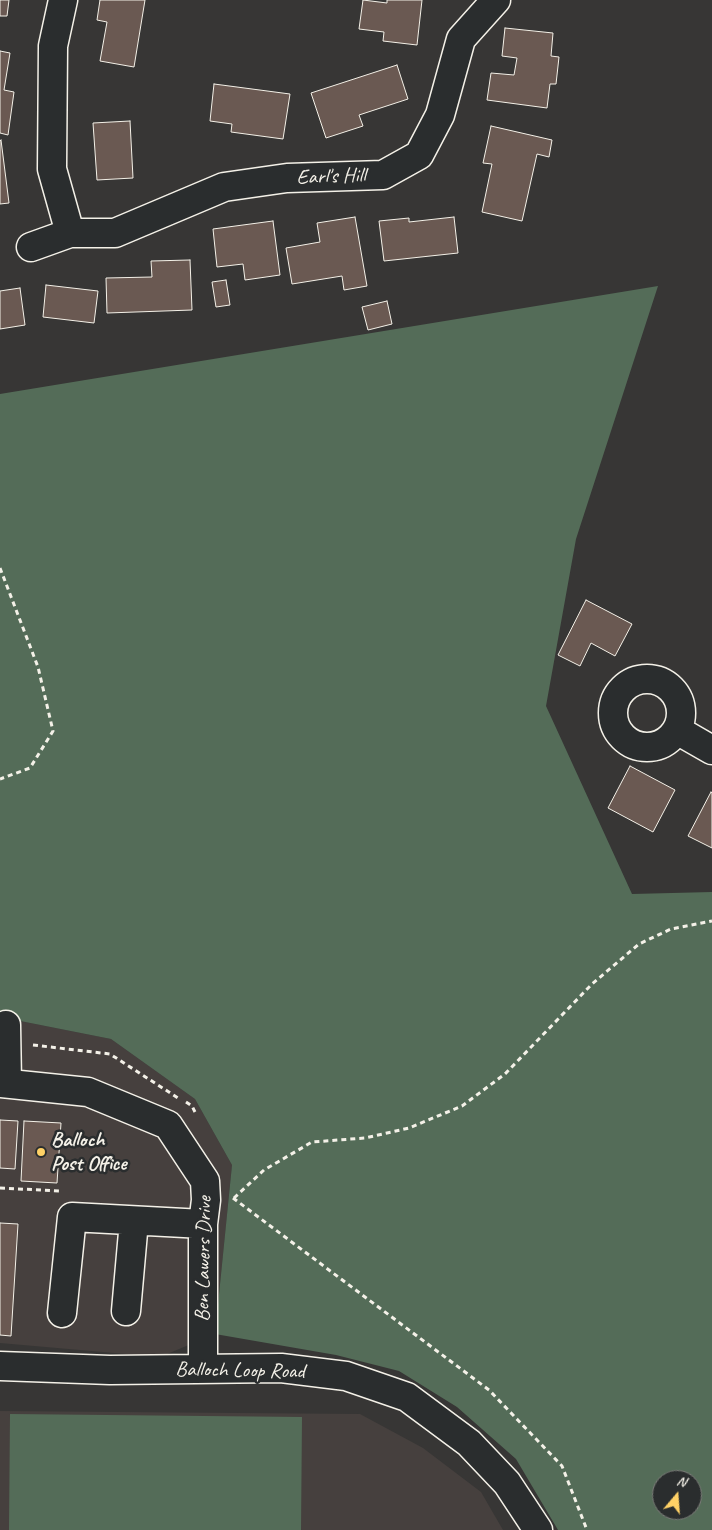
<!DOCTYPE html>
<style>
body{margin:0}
#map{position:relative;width:712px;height:1530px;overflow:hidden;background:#373635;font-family:Caveat,sans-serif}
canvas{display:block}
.north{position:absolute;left:652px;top:1470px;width:50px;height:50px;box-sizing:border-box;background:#2a2d2e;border:1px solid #7b7b78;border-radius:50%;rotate:18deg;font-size:14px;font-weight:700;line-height:20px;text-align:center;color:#f4f1e8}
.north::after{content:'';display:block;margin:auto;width:18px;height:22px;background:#ffd166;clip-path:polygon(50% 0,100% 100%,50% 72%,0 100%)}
</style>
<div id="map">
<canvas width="712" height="1530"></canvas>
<div class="north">N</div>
</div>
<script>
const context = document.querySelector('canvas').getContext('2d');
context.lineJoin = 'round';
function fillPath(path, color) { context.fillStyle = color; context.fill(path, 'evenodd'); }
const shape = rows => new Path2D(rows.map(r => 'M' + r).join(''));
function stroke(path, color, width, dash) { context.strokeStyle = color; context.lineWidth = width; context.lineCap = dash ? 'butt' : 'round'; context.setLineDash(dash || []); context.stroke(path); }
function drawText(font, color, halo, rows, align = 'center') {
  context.font = font + ' Caveat,sans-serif'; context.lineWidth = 5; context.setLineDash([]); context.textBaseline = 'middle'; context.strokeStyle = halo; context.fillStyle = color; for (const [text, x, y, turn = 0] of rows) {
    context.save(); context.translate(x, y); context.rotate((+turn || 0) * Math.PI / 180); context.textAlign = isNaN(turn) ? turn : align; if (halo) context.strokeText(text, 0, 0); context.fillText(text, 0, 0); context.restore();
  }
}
const built = shape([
 [0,1017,111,1039,195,1099,232,1165,215,1334,160,1357,0,1343],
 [0,1411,360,1414,423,1448,481,1492,503,1530,0,1530]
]);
const green = shape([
 [658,286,576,539,546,706,632,894,712,892,712,1530,558,1530,516,1459,457,1407,399,1371,336,1355,215,1334,232,1165,195,1099,111,1039,0,1017,0,394],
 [662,1480,692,1480,692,1510,662,1510],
 [10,1414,302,1417,301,1530,9,1530]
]);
const building = shape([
 [0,0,9,0,7,16,0,16,0,0],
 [100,0,145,0,134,67,100,61,107,22,97,20,100,0],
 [363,0,387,3,387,0,422,0,417,45,383,41,384,32,359,29,363,0],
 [505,28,553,33,551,56,559,57,556,84,550,84,547,108,487,100,491,73,514,75,517,58,502,56,505,28],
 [0,51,10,53,4,90,14,92,8,135,0,133,0,51],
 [397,65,408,99,359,115,363,126,326,138,311,93,397,65],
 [214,84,290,94,283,139,231,132,232,124,210,121,214,84],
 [130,121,133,178,97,180,93,123,130,121],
 [491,126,552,140,549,157,537,154,522,221,482,212,492,164,483,163,491,126],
 [1,140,9,203,0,204,0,141,1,140],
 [355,217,367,286,344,290,342,276,292,284,286,248,320,242,317,223,355,217],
 [454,217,458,253,384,261,379,221,409,218,409,222,454,217],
 [273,221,280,275,245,280,243,264,217,267,213,229,273,221],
 [190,260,192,310,107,313,106,278,152,277,151,261,190,260],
 [226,280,230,305,216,307,212,282,226,280],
 [46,285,98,291,94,323,43,317,46,285],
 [20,288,25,325,0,329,0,291,20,288],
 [387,301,392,324,368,330,362,307,387,301],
 [586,600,632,624,615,656,591,643,580,666,558,655,586,600],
 [630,766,675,790,653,832,608,808,630,766],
 [711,792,712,793,712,848,688,836,711,792],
 [0,1120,18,1121,15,1169,0,1168,0,1120],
 [24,1121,61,1123,57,1183,21,1181,24,1121],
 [0,1223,18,1224,11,1336,0,1335,0,1223]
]);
const path = shape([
 [0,568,38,667,53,731,30,768,0,779],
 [33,1045,110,1054,178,1098],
 [186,1102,192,1106,195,1112],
 [0,1188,61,1191],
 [233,1198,489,1390,562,1466,587,1530],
 [234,1198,264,1170,312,1142,365,1138,409,1128,462,1106,505,1074,592,984,639,944,671,929,712,921]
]);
const minor = shape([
 [63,0,53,46,52,169,70,233,115,233,224,187,287,178,383,175,419,155,440,115,461,39,496,0],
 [31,247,70,233],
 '613 713a34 34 0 1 1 68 0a34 34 0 1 1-68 0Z',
 [677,730,712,750],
 [6,1025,7,1083],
 [0,1083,88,1092,168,1125,205,1181,206,1200,203,1224,203,1369],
 [126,1311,134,1221],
 [62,1313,72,1217,203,1224],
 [0,1366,110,1370,281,1368,346,1376,407,1397,469,1443,507,1483,538,1530]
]);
const markers = [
 [41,1152,5,"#ffd166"]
];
const streetNames = [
 ["Earl's Hill",331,177,-2],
 ["Ben Lawers Drive",204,1259,-89],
 ["Balloch Loop Road",240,1371,1]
];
const poiNames = [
 ["Balloch",51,1140],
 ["Post Office",51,1164]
];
fillPath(built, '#46403e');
fillPath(green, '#546c58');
fillPath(building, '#6a5952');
stroke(building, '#f4f1e8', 1);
stroke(minor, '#f4f1e8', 31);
stroke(path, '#f4f1e8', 3, [5, 4]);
stroke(minor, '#2a2d2e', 28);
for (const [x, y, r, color] of markers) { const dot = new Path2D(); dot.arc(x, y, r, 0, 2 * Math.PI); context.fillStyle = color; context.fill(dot); stroke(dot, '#2a2d2e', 2); }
drawText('21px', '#f4f1e8', '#2a2d2e', streetNames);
drawText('bold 21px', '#f4f1e8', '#2a2d2e', poiNames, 'left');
</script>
